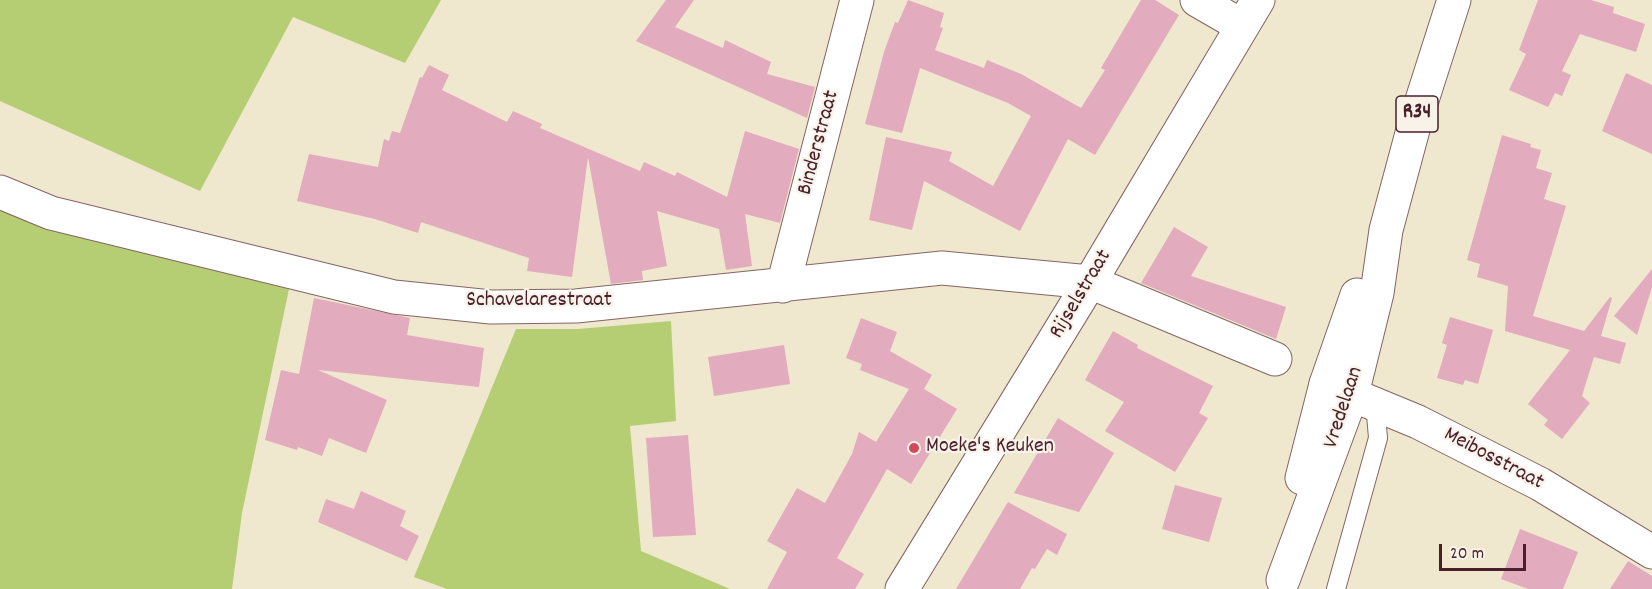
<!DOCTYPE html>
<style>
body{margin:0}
#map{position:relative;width:1652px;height:589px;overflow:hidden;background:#efe7ce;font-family:Dekko,sans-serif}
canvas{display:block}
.scale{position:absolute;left:1439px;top:544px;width:87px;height:27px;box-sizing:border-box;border:3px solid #4a1f2b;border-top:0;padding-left:8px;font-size:18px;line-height:21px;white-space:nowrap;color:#4a1f2b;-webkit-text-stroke:4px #f7f3e8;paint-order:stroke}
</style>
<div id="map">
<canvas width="1652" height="589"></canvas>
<div class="scale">20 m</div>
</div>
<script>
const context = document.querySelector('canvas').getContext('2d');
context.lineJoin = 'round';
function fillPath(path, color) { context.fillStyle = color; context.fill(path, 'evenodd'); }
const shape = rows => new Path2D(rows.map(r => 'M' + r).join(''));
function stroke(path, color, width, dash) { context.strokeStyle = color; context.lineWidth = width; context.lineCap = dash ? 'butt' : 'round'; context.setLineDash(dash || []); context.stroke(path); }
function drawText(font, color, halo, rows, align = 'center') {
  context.font = font + ' Dekko,sans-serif'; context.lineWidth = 4.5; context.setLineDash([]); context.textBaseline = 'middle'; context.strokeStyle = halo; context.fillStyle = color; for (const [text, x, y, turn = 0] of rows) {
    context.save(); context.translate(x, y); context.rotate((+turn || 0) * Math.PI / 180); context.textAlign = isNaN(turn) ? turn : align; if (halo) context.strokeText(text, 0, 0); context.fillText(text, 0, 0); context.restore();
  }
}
const green = shape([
 [0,0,441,0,405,63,293,17,200,191,0,101],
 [0,211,108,244,289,289,242,513,232,589,0,589],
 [671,321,676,421,630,426,641,551,730,589,447,589,414,577,516,329,578,329]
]);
const building = shape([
 [666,0,694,0,675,27,723,48,725,40,771,62,767,74,815,87,807,118,636,41],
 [908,0,944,13,940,27,943,28,935,50,984,68,987,60,1021,74,1081,108,1105,70,1101,68,1141,0,1155,0,1179,15,1095,155,1068,139,1020,231,924,181,912,230,869,220,886,137,952,152,949,161,993,186,1031,116,1008,103,920,68,902,133,865,124,884,52,895,22,898,23],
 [1538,0,1591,0,1614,7,1613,13,1645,24,1636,52,1580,34,1562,71,1571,75,1562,96,1555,93,1548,107,1509,90,1526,54,1519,50],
 [429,65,449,75,442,90,507,122,513,111,542,124,540,128,640,171,644,162,675,176,677,172,727,197,745,131,799,149,780,223,745,214,752,266,726,270,719,229,657,211,667,266,642,271,643,280,611,284,588,157,572,277,527,271,529,258,421,222,418,233,375,219,297,201,309,154,378,167,384,139,389,141,392,131,400,133,420,77,422,78],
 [1626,73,1652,85,1652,154,1602,131],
 [1502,135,1531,144,1530,147,1541,150,1536,168,1552,173,1544,199,1566,206,1533,316,1584,331,1610,297,1612,298,1601,336,1626,343,1620,364,1594,357,1582,396,1590,403,1562,439,1544,425,1548,420,1528,404,1570,350,1505,331,1508,286,1477,277,1480,264,1467,260],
 [1174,227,1208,247,1191,276,1286,307,1276,339,1141,283],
 [1652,269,1652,287,1637,335,1614,316],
 [314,298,410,318,407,335,484,348,479,387,318,370,387,400,366,453,329,438,322,456,298,447,297,450,265,440,281,370,299,374],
 [1450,317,1493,330,1478,384,1465,380,1463,385,1437,378,1447,345,1442,343],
 [861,318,897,332,890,351,932,375,924,389,957,409,911,484,887,469,837,558,864,574,855,589,767,589,787,552,767,541,797,488,825,503,852,454,859,432,876,442,909,389,860,370,862,364,846,358],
 [1113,331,1138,345,1137,348,1213,386,1199,413,1208,418,1175,472,1105,431,1124,402,1085,380],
 [784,345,790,384,714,396,708,357],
 [1058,418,1114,453,1079,512,1014,493],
 [688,435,696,535,653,537,646,438],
 [1175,485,1222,498,1209,542,1162,529],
 [361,491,406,511,400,526,419,536,407,561,318,522,326,499,354,509],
 [1008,502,1067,534,1057,555,1047,549,1035,569,1032,568,1020,589,956,589],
 [1520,529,1578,552,1563,589,1528,589,1501,579],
 [1628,561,1652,576,1652,589,1610,589]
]);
const service = shape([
 [1336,589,1378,438,1375,403]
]);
const minor = shape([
 [1197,0,1242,26],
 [0,192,51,213,394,297,491,307,576,306,942,268,1090,282,1275,359],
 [783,286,857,0],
 [1326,384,1418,422,1540,484,1652,552]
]);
const tertiary = shape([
 [902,589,1090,282,1258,0]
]);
const primary = shape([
 [1302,478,1326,384,1357,295],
 [1283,580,1352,394,1377,293,1386,230,1415,122,1454,0]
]);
const markers = [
 [914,448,6,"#d1495b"]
];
const shields = [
 [1417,114,42]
];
const shieldNames = [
 ["R34",1417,114]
];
const streetNames = [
 ["Binderstraat",820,143,-75],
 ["Rijselstraat",1082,295,-59],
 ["Schavelarestraat",539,302],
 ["Vredelaan",1345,408,-72],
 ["Meibosstraat",1493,460,28]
];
const poiNames = [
 ["Moeke's Keuken",926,448]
];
fillPath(green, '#b6ce73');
fillPath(building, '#e3abbe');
stroke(service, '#846564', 20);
stroke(minor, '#846564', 35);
stroke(tertiary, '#846564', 35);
stroke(primary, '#846564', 35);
stroke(service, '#fff', 18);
stroke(minor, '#fff', 33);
stroke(tertiary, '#fff', 33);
stroke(primary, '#fff', 33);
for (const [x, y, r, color] of markers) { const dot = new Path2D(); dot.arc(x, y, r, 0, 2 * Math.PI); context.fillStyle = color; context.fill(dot); stroke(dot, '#f7f3e8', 2); }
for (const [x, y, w] of shields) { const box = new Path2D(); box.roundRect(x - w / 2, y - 18, w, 36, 4.5); context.fillStyle = '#f7f3e8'; context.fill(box); stroke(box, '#4a1f2b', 1.5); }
drawText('bold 21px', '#4a1f2b', null, shieldNames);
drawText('22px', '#4a1f2b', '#f7f3e8', streetNames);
drawText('22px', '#4a1f2b', '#f7f3e8', poiNames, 'left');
</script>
